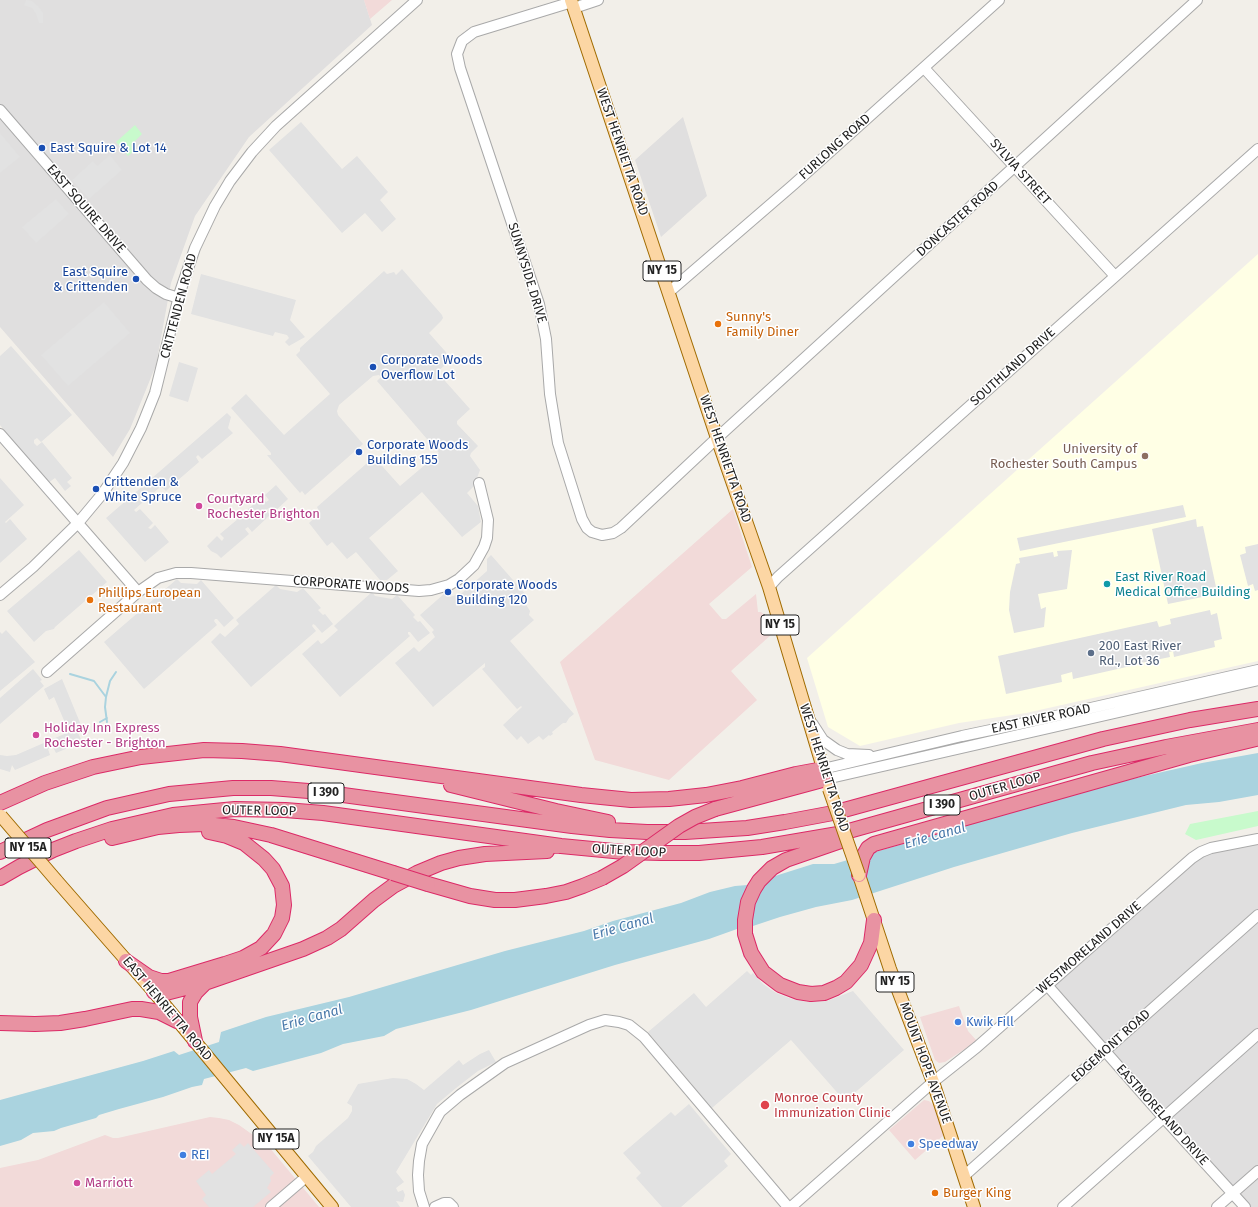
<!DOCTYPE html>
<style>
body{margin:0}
canvas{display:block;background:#f2efe9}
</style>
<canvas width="1258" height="1207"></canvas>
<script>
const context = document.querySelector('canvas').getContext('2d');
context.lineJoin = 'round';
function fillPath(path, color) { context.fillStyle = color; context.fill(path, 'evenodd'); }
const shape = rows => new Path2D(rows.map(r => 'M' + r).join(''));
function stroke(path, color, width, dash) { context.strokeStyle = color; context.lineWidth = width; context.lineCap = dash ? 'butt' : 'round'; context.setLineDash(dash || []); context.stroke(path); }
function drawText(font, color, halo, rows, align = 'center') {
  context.font = font + ' "Fira Sans",sans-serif'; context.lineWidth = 3; context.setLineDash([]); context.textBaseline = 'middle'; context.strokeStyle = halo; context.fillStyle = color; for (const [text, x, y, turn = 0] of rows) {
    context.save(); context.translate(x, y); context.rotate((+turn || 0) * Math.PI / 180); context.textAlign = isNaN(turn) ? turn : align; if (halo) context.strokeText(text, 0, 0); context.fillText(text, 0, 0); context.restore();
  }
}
const residential = shape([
 [0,0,364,0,372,25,249,137,195,216,171,283,156,365,130,429,113,457,0,327],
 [683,117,707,196,661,237,635,160],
 [1258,843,1258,1207,1251,1207,1054,986,1194,861,1211,852]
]);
const commercial = shape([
 [364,0,392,0,370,19],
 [733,509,752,567,709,604,722,619,726,619,756,594,758,612,761,612,766,616,772,634,731,671,757,700,669,780,595,760,560,662],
 [959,1006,968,1031,977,1041,945,1062,939,1063,935,1060,920,1017],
 [924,1100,929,1101,933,1105,944,1135,915,1160,889,1130],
 [210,1117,219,1118,229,1120,239,1125,253,1135,259,1135,319,1207,0,1207,0,1168,38,1160,105,1135,113,1138,118,1138]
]);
const education = shape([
 [1258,254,1258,661,1026,713,959,723,860,746,828,727,807,658]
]);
const park = shape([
 [135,125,142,134,131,145,135,150,128,156,116,142],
 [1258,811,1258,826,1196,840,1185,834,1190,824]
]);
const parking = shape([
 [26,0,32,1,38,6,43,13,43,23,39,23,36,14,32,8,24,5],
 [301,122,342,169,357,156,388,192,380,200,396,219,382,232,365,213,342,233,269,150],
 [0,133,20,157,0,173],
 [110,155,122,170,89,199,72,180,93,161,97,166],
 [56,199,69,214,36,243,22,227],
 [402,269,442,315,443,318,441,321,429,333,452,359,437,372,470,409,457,421,457,424,478,446,471,453,470,456,480,470,474,486,467,493,478,506,481,522,462,537,422,492,369,538,398,571,387,580,380,580,356,552,347,559,333,543,332,542,327,546,309,523,320,513,317,507,374,457,400,486,439,453,377,381,381,377,379,375,373,376,339,405,337,411,338,415,363,444,305,495,302,491,300,493,267,455,271,455,271,453,231,408,246,394,284,435,330,394,296,355,300,351,300,348,384,271,387,274,394,272,396,275],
 [201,274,296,300,290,320,305,337,289,346,285,342,289,338,287,335,275,332,273,336,191,314],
 [104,302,130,333,68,386,41,355],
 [11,346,72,415,41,442,37,438,34,440,34,443,37,446,42,442,72,478,67,482,71,486,65,491,55,478,48,483,0,425,0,356],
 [179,362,198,368,188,402,169,396],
 [227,413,231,417,228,428,233,433,202,459,198,455,196,457,199,462,177,481,173,477,169,479,172,485,166,491,163,488,159,488,134,510,136,512,140,509,153,523,148,528,151,529,155,525,169,542,145,562,106,518],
 [0,478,24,505,5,522,6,523,10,519,27,539,0,563],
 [276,485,288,499,273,513,269,508,266,510,270,515,252,532,248,527,245,529,249,534,221,558,217,554,211,551,207,546,217,536,222,541,224,538,220,534,245,513,249,517,251,515,247,510,262,497,266,502,269,500,265,495],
 [1183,505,1186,517,1020,551,1017,538],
 [1196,519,1197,527,1203,526,1216,587,1210,588,1212,595,1168,604,1152,529],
 [1258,544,1258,590,1255,591,1253,584,1248,586,1240,555,1246,553,1245,547],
 [79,550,107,582,55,627,54,629,46,631,34,642,7,611],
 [1072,550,1067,589,1038,594,1041,609,1046,607,1044,627,1014,633,1009,610,1010,592,1016,564,1020,563,1019,558,1053,552,1054,557,1058,556,1057,551],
 [491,555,527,596,525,603,530,611,529,615,534,620,510,641,574,714,569,718,566,723,563,723,552,732,553,734,550,736,549,735,543,740,539,736,528,744,521,736,517,740,503,725,522,707,521,706,517,709,482,669,485,667,485,663,433,707,395,663,414,647,419,652,435,637,432,632,434,630,420,615,445,593,450,597,462,593,487,571,487,559],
 [177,579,181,583,197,584,201,580,234,618,224,627,217,619,215,619,214,621,217,625,144,689,104,642],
 [276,585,280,589,297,592,303,588,321,608,318,610,323,615,325,614,333,624,322,633,315,625,313,624,312,626,316,631,251,687,211,642,220,633,225,637,239,624,236,620],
 [372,592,375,596,392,599,397,595,398,596,415,615,413,617,418,622,420,621,430,633,418,642,410,632,408,632,408,634,410,636,340,697,302,654,318,640,321,644,323,643,338,630,334,626],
 [1210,610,1211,615,1217,613,1222,639,1214,641,1215,647,1174,657,1173,651,1169,652,1170,657,1136,664,1134,659,1130,660,1131,666,1073,679,1072,672,1061,675,1062,682,1006,694,998,656,1157,621,1159,627,1171,624,1170,619],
 [6,630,35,662,0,691,0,632,2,634],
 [33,669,42,680,40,681,44,686,0,724,0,698],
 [62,679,81,725,76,728,82,742,56,753,53,747,48,749,50,755,15,770,12,765,10,772,0,769,0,755,7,756,16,755,69,732,54,697,49,700,44,689],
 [747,971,751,975,753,973,763,984,776,993,792,999,807,1002,827,1001,853,991,904,1050,851,1096,847,1093,842,1098,791,1040,712,1108,648,1032,694,993,706,1007],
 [489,1050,496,1062,478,1071,456,1088,437,1104,396,1172,404,1182,396,1188,398,1192,403,1190,405,1195,403,1202,396,1201,400,1207,351,1207,308,1156,313,1152,316,1146,348,1118,352,1111,352,1106,347,1103,358,1084,393,1078,407,1079,416,1084,424,1090,459,1060,463,1065,480,1054],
 [689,1104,731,1154,724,1161,728,1166,681,1207,662,1207,636,1178,641,1173,623,1153,671,1112,675,1116],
 [240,1143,244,1147,248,1143,274,1173,270,1177,271,1181,267,1188,271,1192,253,1207,209,1207,202,1199,206,1195,196,1181,209,1170,212,1174,236,1154,232,1150]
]);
const water = shape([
 [1258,753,1258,795,1219,802,1186,805,1072,833,954,867,852,900,816,907,780,917,747,928,737,929,709,939,615,965,471,1010,396,1029,384,1036,343,1044,321,1053,253,1071,246,1068,204,1079,202,1085,192,1087,163,1097,119,1109,99,1115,96,1118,61,1128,54,1131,33,1133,21,1140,0,1146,0,1100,143,1061,174,1051,179,1055,219,1042,221,1032,266,1017,349,997,505,951,584,931,613,921,681,903,710,892,735,886,760,884,772,877,813,864,834,864,1105,785,1202,763]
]);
const stream = shape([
 [70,674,94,681,106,697,105,707,107,722],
 [106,697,110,681,116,672],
 [100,722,107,718]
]);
const minor = shape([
 [572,2,474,32,462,41,457,54,460,68,539,304,546,339,550,394,558,443,582,519,587,528,592,532,602,535,613,533,621,528,717,438,1197,0],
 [574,8,598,0],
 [924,68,1115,276],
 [0,110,147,280,156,288,166,294,179,298],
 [669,292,793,185,999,0],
 [0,434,138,592],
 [769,587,778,577,1258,149],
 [0,595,33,567,78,523,103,493,123,463,141,428,155,393,180,292,195,248,215,206,230,181,252,152,276,126,417,0],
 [47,672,138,592,158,578,176,573,191,573,419,591,431,590,449,585,459,579,474,565,484,547,487,538,488,520,479,483],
 [812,723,823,740,837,750,847,754,869,755],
 [823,769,962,736,1038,720,1258,670],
 [826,779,1258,680],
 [1047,985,1163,1117,1245,1207],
 [964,1176,1258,915],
 [271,1207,306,1177],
 [424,1207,419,1191,418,1175,419,1161,422,1144,440,1112,460,1095,505,1063,589,1025,605,1020,619,1022,629,1025,644,1037,788,1207],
 [435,1207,444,1203,449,1203,453,1207],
 [791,1207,933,1082,977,1047,1192,858,1201,852,1211,848,1258,839],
 [1063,1207,1258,1034],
 [1217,1207,1258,1171]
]);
const major = shape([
 [571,0,717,438,769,587,826,778],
 [859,875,890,969,933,1082,974,1207],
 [56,880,154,992,332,1207]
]);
const highway = shape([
 [451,785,556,811,608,822],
 [0,803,45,783,93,767,141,757,204,750,242,751,280,754,581,795,631,800,669,799,706,795,742,788,796,774,823,769],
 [715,809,826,779],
 [112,838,158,827,179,825,205,824,234,827,271,835,393,873],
 [841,841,786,860,772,868,759,881,754,889,748,902,745,920,745,934,751,953,763,972,780,985,798,992,811,994,824,993,836,988,846,982,861,965,871,943,874,920],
 [0,852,47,830,107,808,169,794,233,788,271,788,321,792,572,826,610,830,647,832,685,832,747,828,785,822,833,813,1103,739,1190,720,1258,709],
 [859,875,863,857,868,848,874,844,1189,755,1256,739],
 [0,878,19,867,53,850,76,841,112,829,173,815,235,809,285,810,323,813,561,846,624,852,661,853,699,853,762,847,838,834,1092,763,1166,747,1258,730],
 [428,884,470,896,495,900,515,900,546,896,566,892,583,886,602,878],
 [126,961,149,977,161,981,169,981,225,964,243,958,261,948,274,934,282,918,284,905,282,886,273,869,264,859,244,843,227,836,209,832],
 [154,992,160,994,166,993,205,983,303,949,327,938,341,929,374,900,393,886,417,873,441,863,459,858,485,854,547,851],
 [0,1023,35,1024,60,1023,85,1019,132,1009,141,1009,159,1012,177,1021],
 [195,1041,190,1017,190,1002,196,992,205,983]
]);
const majorBridge = shape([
 [829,789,859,875],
 [1,816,56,880]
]);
const highwayBridge = shape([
 [393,873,428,884],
 [602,878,623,866,679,826,695,817,715,809]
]);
const markers = [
 [42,148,4,"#1a4fb4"],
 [136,279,4,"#1a4fb4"],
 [718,324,4,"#e8710a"],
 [373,367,4,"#1a4fb4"],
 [359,452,4,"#1a4fb4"],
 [1145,456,4,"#8d6e63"],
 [96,489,4,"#1a4fb4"],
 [199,506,4,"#d1479c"],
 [1107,584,4,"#0f9aa8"],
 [448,592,4,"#1a4fb4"],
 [90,600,4,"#e8710a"],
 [1091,653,4,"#5c6f8a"],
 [36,735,4,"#d1479c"],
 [958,1022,4,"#3f7fe0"],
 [765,1105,5,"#e0444e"],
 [911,1144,4,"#3f7fe0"],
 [183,1155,4,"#3f7fe0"],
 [77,1183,4,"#d1479c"],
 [935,1193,4,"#e8710a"]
];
const shields = [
 [662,271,38],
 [780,625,38],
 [326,793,36],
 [942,805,36],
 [28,848,46],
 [895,982,38],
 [276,1139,46]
];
const shieldNames = [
 ["NY 15",662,271],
 ["NY 15",780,625],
 ["I 390",326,793],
 ["I 390",942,805],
 ["NY 15A",28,848],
 ["NY 15",895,982],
 ["NY 15A",276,1139]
];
const streetNames = [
 ["FURLONG ROAD",835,147,-42],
 ["WEST HENRIETTA ROAD",622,152,71],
 ["SYLVIA STREET",1020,172,48],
 ["EAST SQUIRE DRIVE",86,209,49],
 ["DONCASTER ROAD",958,219,-42],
 ["SUNNYSIDE DRIVE",527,273,73],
 ["CRITTENDEN ROAD",179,306,-75],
 ["SOUTHLAND DRIVE",1013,367,-42],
 ["WEST HENRIETTA ROAD",725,459,71],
 ["CORPORATE WOODS",351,585,4],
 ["EAST RIVER ROAD",1041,719,-12],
 ["WEST HENRIETTA ROAD",824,768,72],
 ["OUTER LOOP",1005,787,-16],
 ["OUTER LOOP",259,811,1],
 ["OUTER LOOP",629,851,3],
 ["WESTMORELAND DRIVE",1089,948,-41],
 ["EAST HENRIETTA ROAD",167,1009,50],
 ["EDGEMONT ROAD",1111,1046,-42],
 ["MOUNT HOPE AVENUE",925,1063,70],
 ["EASTMORELAND DRIVE",1162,1115,48]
];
const transitNames = [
 ["East Squire & Lot 14",50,148],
 ["East Squire",128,272,"right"],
 ["& Crittenden",128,287,"right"],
 ["Corporate Woods",381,360],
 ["Overflow Lot",381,375],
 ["Corporate Woods",367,445],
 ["Building 155",367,460],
 ["Crittenden &",104,482],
 ["White Spruce",104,497],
 ["Corporate Woods",456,585],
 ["Building 120",456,600]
];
const foodNames = [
 ["Sunny's",726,317],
 ["Family Diner",726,332],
 ["Phillips European",98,593],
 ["Restaurant",98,608],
 ["Burger King",943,1193]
];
const educationNames = [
 ["University of",1137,449],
 ["Rochester South Campus",1137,464]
];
const hotelNames = [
 ["Courtyard",207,499],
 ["Rochester Brighton",207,514],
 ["Holiday Inn Express",44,728],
 ["Rochester - Brighton",44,743],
 ["Marriott",85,1183]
];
const cultureNames = [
 ["East River Road",1115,577],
 ["Medical Office Building",1115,592]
];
const serviceNames = [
 ["200 East River",1099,646],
 ["Rd., Lot 36",1099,661]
];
const shopNames = [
 ["Kwik Fill",966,1022],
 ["Speedway",919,1144],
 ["REI",191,1155]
];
const healthNames = [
 ["Monroe County",774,1098],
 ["Immunization Clinic",774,1113]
];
const waterNames = [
 ["Erie Canal",935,836,-16],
 ["Erie Canal",623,927,-16],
 ["Erie Canal",312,1018,-16]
];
fillPath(residential, '#e0dfdf');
fillPath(commercial, '#f2dad9');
fillPath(education, '#ffffe5');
fillPath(park, '#c8facc');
fillPath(parking, '#e2e2e2');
fillPath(water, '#aad3df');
stroke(stream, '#aad3df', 2);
stroke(minor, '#a9a9a9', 12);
stroke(major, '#a06b00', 14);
stroke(highway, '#dc2a67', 16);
stroke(minor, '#fff', 10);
stroke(major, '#fcd6a4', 12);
stroke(highway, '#e892a2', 14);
stroke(majorBridge, '#a06b00', 14, []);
stroke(highwayBridge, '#dc2a67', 16, []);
stroke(majorBridge, '#fcd6a4', 12);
stroke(highwayBridge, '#e892a2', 14);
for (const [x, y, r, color] of markers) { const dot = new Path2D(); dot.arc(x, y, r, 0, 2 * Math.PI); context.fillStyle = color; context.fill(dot); stroke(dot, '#fff', 1.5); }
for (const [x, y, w] of shields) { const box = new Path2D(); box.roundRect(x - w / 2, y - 10, w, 20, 3); context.fillStyle = '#fff'; context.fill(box); stroke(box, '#222', 1); }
drawText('bold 12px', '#222', null, shieldNames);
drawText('13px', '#222', '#fff', streetNames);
drawText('13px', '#164399', '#fff', transitNames, 'left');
drawText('13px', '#c56008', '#fff', foodNames, 'left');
drawText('13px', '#785e54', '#fff', educationNames, 'right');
drawText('13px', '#b23c85', '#fff', hotelNames, 'left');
drawText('13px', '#0d838f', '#fff', cultureNames, 'left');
drawText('13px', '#4e5e75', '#fff', serviceNames, 'left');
drawText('13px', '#366cbe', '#fff', shopNames, 'left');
drawText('13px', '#be3a42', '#fff', healthNames, 'left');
drawText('italic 14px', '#4a7aab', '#fff', waterNames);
</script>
